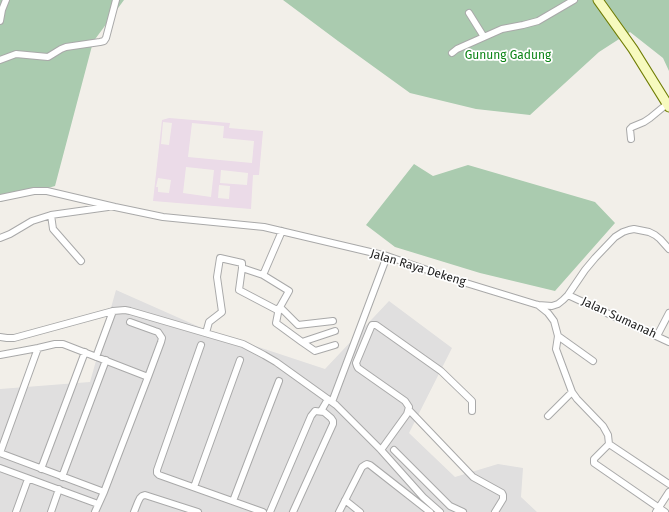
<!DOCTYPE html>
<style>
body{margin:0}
canvas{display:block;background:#f2efe9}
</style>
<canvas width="669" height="512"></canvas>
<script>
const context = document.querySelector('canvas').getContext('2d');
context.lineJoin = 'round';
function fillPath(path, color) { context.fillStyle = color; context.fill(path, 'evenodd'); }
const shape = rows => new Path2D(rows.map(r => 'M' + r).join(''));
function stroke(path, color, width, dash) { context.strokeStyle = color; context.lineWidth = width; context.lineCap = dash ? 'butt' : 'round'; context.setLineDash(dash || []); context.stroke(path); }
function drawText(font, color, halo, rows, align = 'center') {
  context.font = font + ' "Fira Sans",sans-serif'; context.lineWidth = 3.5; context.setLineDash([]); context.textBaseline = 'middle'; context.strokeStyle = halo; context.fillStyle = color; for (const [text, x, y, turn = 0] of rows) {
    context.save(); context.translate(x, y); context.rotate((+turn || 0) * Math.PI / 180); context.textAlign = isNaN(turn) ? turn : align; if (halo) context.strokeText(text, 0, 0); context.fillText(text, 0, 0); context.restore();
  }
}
const residential = shape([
 [116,290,204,329,325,369,389,301,452,348,409,433,455,477,498,464,523,468,521,497,537,512,0,512,0,389,90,382]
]);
const industrial = shape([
 [169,118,230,123,229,128,263,131,259,175,253,175,251,209,153,201,162,120],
 [163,122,172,123,169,145,161,144],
 [192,123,224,126,223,138,254,141,252,163,188,157],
 [186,167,214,170,211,197,183,193],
 [221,170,248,173,247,185,220,183],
 [158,178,171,180,169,193,158,192,158,187,156,187],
 [219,185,230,186,229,199,218,198]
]);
const cemetery = shape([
 [0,0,124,0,93,42,55,186,0,202],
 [283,0,669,0,669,71,663,58,630,32,599,52,530,115,476,109,410,93,338,41],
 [414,164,433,176,468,165,595,202,615,223,555,291,480,273,395,247,366,225]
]);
const street = shape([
 [469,13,484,37,502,29,523,25,538,21,574,0],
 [0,21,2,10,6,0],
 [452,53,457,49,484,37],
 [0,60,16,54,48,57,61,49,66,47,100,42,104,41,106,38,116,0],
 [631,139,630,129,632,127,644,122,650,118,667,104],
 [0,198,34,191,47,191,115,207,163,217,264,227,387,256,453,279,538,305,552,306,558,304,563,300,568,295,585,270,595,258,615,237,623,232,629,230,634,229,649,232,655,235,660,239,669,249],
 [51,215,53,229,81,261],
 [282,231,263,275,289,291,280,307,298,325,333,321],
 [0,238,10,234,32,221,51,215,108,207],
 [263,275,242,268,239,290,279,311],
 [568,295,669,342],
 [538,305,548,313,554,321,558,336,556,349,572,392,577,399,603,426,608,435,609,444,669,484],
 [279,308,276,323,302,342,335,331],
 [130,322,155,331,158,332,162,338,161,342,148,377],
 [206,333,209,322,222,312,217,277,220,258,242,263,242,268],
 [558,336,593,361],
 [657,336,669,313],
 [0,337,7,338,14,338,113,311,125,310,130,311,243,344,264,355,276,362,336,405,381,450,423,497,440,512],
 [302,342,315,351,335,345],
 [201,345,157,470,157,473,159,475,263,512],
 [0,355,38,348,55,344,63,344,148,377,104,492,95,512],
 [96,357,113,311],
 [332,402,387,256],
 [409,410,473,477,502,493,503,495,503,499,495,512],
 [321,411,328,399],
 [548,416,572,392],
 [609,444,594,459,594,463,665,512],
 [381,450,407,414,409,407,405,401,358,368,357,366,356,363,371,327,372,325,376,325,441,371,472,401,472,411],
 [394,450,450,506,463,512],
 [0,453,38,348],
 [0,453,104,492],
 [0,468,98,504],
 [41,469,85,352],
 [62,477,106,360],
 [194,487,240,360],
 [345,500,360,512],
 [233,501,279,381],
 [16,512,28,479],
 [51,512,59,489],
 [134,512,138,502,140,498,142,496,145,495,198,512],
 [270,512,311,416,315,411,324,412,331,418,333,421,333,424,293,512],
 [339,512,362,467,365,465,367,464,370,465,430,512],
 [656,512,669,492]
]);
const secondary = shape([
 [598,0,633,49,669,107]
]);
const parkNames = [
 ["Gunung Gadung",508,56]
];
const streetNames = [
 ["Jalan Raya Dekeng",418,268,17],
 ["Jalan Sumanah",619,318,25]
];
fillPath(residential, '#e0dfdf');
fillPath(industrial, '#ebdbe8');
fillPath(cemetery, '#aacbaf');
stroke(street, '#a9a9a9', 8);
stroke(secondary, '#707d05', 11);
stroke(street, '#fff', 6);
stroke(secondary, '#f7fabf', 9);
drawText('12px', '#0c8416', '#fff', parkNames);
drawText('12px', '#222', '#fff', streetNames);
</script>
